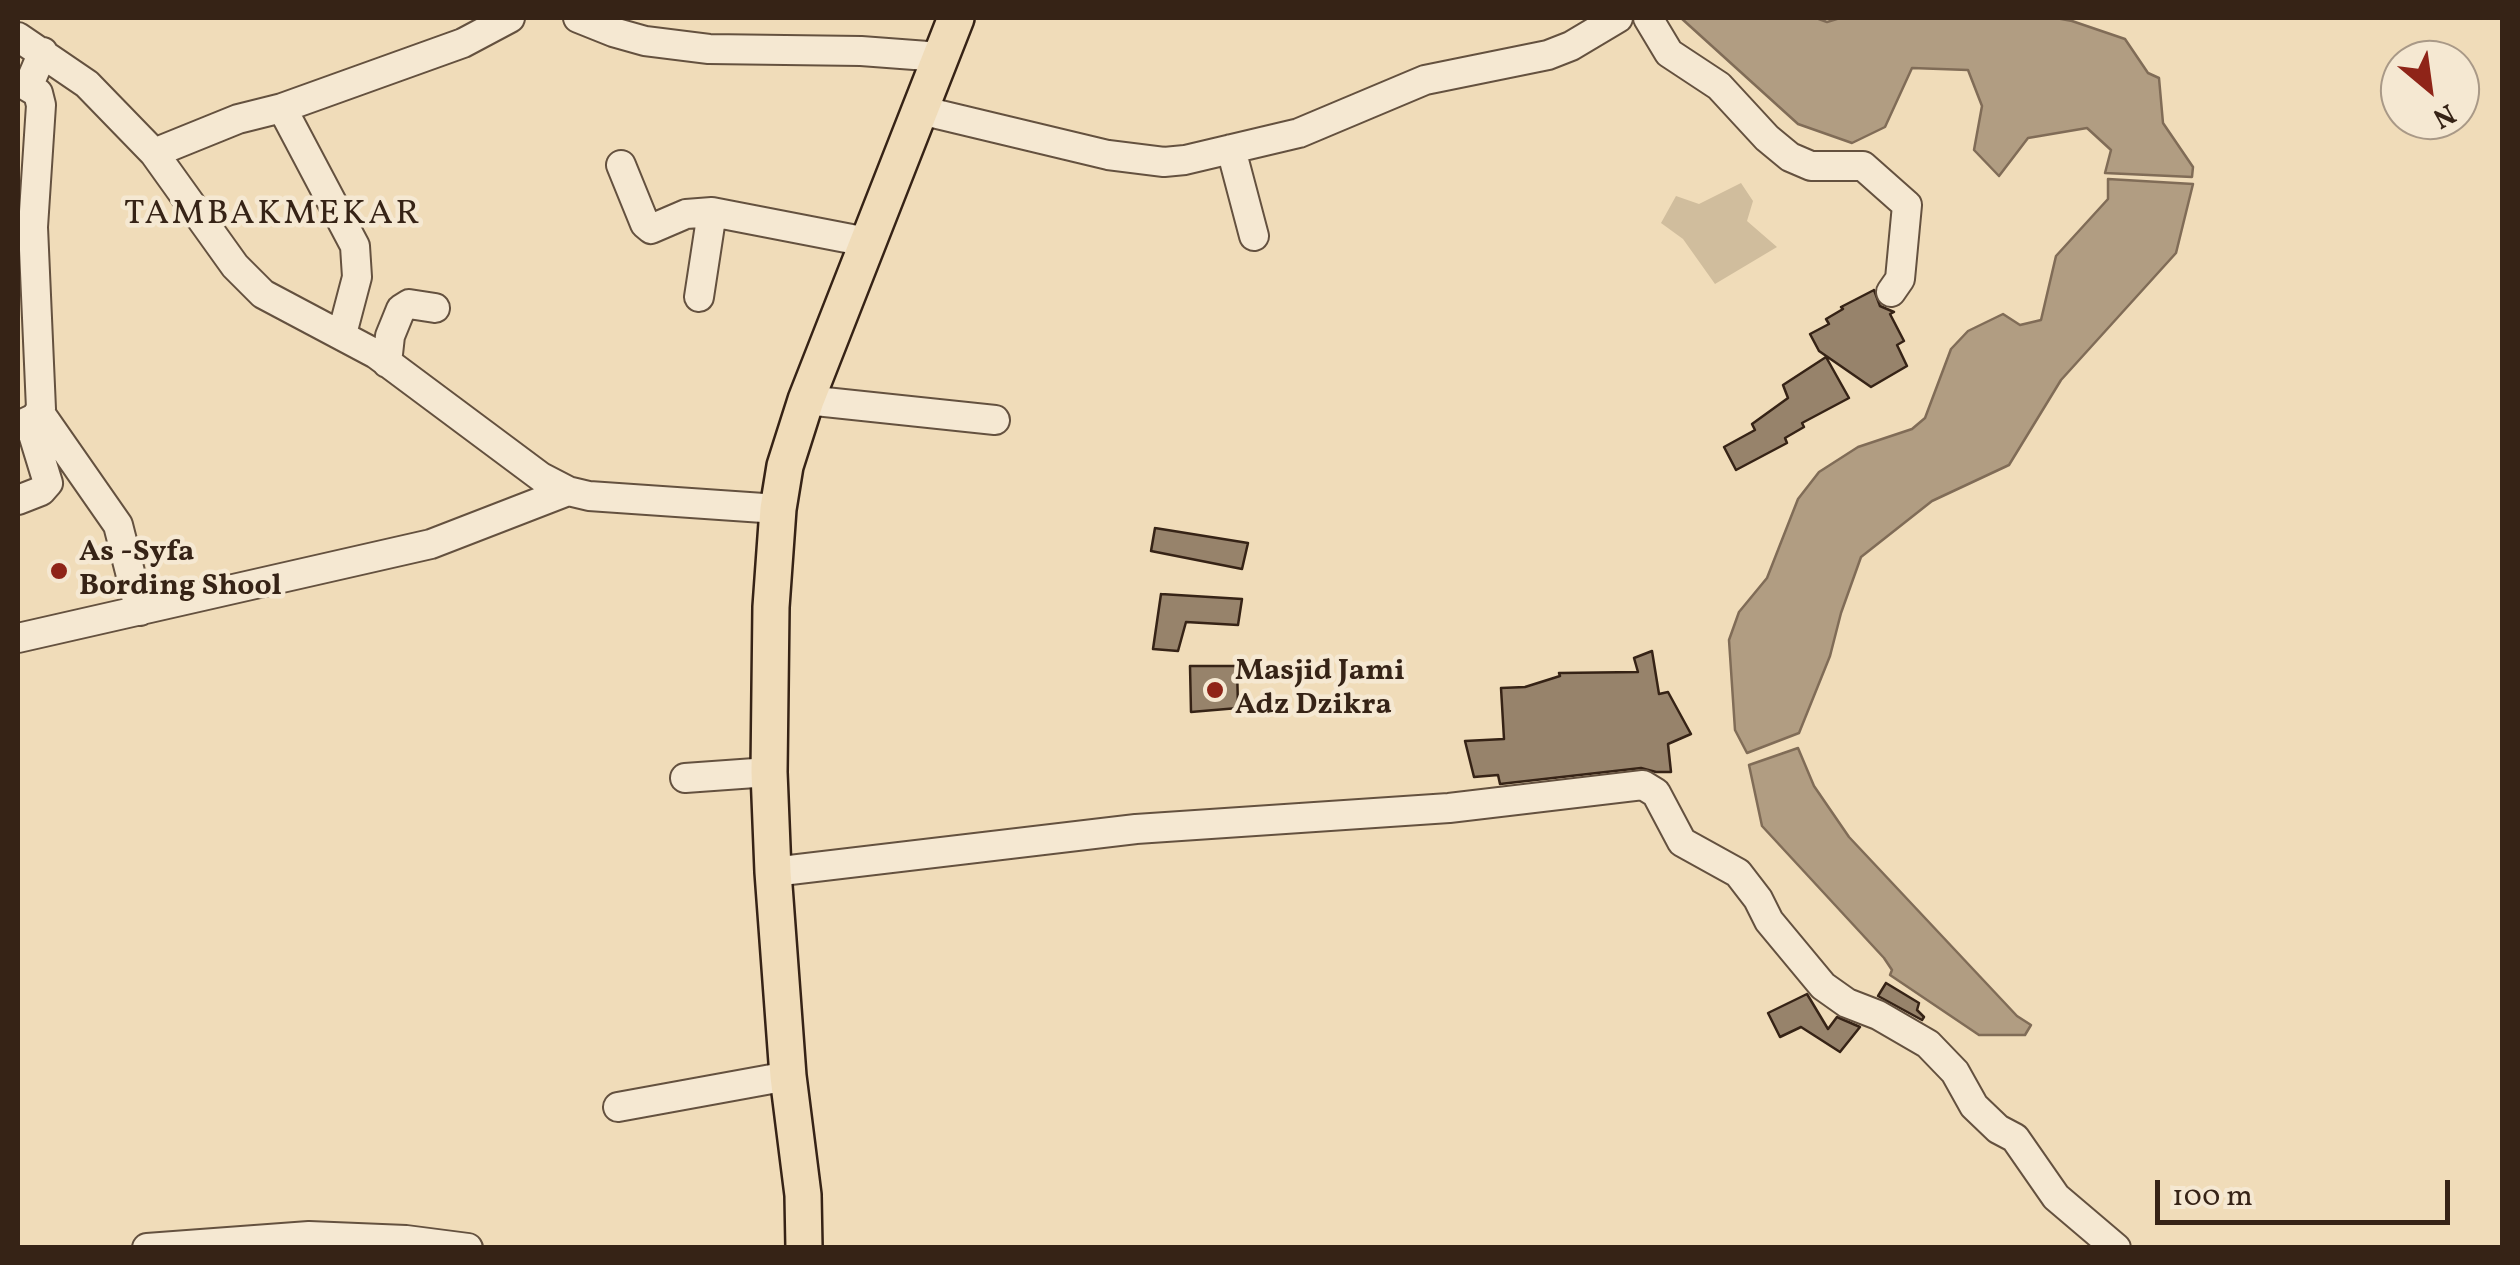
<!DOCTYPE html>
<style>
body{margin:0}
#map{position:relative;width:2520px;height:1265px;overflow:hidden;background:#f0dcb9;font-family:Vollkorn,serif}
canvas{display:block}
.frame{position:absolute;inset:0;border:20px solid #362316;pointer-events:none}
.north{position:absolute;left:2380px;top:40px;width:100px;height:100px;box-sizing:border-box;background:#f5e8d2;border:2px solid #a99987;border-radius:50%;rotate:151deg;font-size:28px;font-weight:700;line-height:40px;text-align:center;color:#362316}
.north::after{content:'';display:block;margin:auto;width:35px;height:45px;background:#8f2418;clip-path:polygon(50% 0,100% 100%,50% 72%,0 100%)}
.scale{position:absolute;left:2155px;top:1180px;width:295px;height:45px;box-sizing:border-box;border:5px solid #362316;border-top:0;padding-left:12px;font-size:30px;line-height:35px;white-space:nowrap;color:#362316;-webkit-text-stroke:8px #f5e8d2;paint-order:stroke}
</style>
<div id="map">
<canvas width="2520" height="1265"></canvas>
<div class="frame"></div>
<div class="north">N</div>
<div class="scale">100 m</div>
</div>
<script>
const context = document.querySelector('canvas').getContext('2d');
context.lineJoin = 'round';
function fillPath(path, color) { context.fillStyle = color; context.fill(path, 'evenodd'); }
const shape = rows => new Path2D(rows.map(r => 'M' + r).join(''));
function stroke(path, color, width, dash) { context.strokeStyle = color; context.lineWidth = width; context.lineCap = dash ? 'butt' : 'round'; context.setLineDash(dash || []); context.stroke(path); }
function drawText(font, color, halo, rows, align = 'center') {
  context.font = font + ' Vollkorn,serif'; context.lineWidth = 9; context.setLineDash([]); context.textBaseline = 'middle'; context.strokeStyle = halo; context.fillStyle = color; for (const [text, x, y, turn = 0] of rows) {
    context.save(); context.translate(x, y); context.rotate((+turn || 0) * Math.PI / 180); context.textAlign = isNaN(turn) ? turn : align; if (halo) context.strokeText(text, 0, 0); context.fillText(text, 0, 0); context.restore();
  }
}
const green = shape([
 [1741,183,1753,201,1747,221,1777,247,1715,284,1683,239,1661,223,1676,196,1699,204]
]);
const water = shape([
 [1681,18,1816,18,1827,22,1840,18,2056,18,2072,21,2125,39,2148,73,2159,78,2163,123,2193,167,2192,177,2105,173,2111,150,2087,128,2028,138,1999,176,1974,150,1982,106,1968,70,1912,68,1885,127,1852,143,1798,124,1681,18],
 [2108,179,2193,184,2176,253,2061,380,2009,465,1932,501,1861,557,1841,613,1830,656,1799,733,1747,753,1735,730,1729,640,1739,612,1767,578,1798,499,1819,472,1858,447,1912,429,1925,418,1951,349,1968,331,2003,314,2020,325,2041,320,2056,256,2108,199,2108,179],
 [1798,748,1814,786,1849,837,2017,1016,2031,1025,2025,1035,1979,1035,1890,975,1892,970,1884,958,1762,826,1749,765,1798,748]
]);
const building = shape([
 [1874,290,1880,306,1894,312,1890,314,1904,341,1897,345,1907,366,1871,387,1819,351,1810,334,1829,324,1826,319,1843,309,1841,307,1874,290],
 [1826,357,1849,398,1802,423,1804,427,1785,438,1787,443,1736,470,1724,447,1755,430,1752,424,1788,398,1783,385,1826,357],
 [1155,528,1248,543,1242,569,1151,551,1155,528],
 [1161,594,1242,599,1238,625,1186,622,1178,651,1153,649,1161,594],
 [1652,651,1659,694,1668,692,1691,734,1668,744,1671,772,1656,772,1641,768,1500,784,1498,775,1474,777,1465,741,1504,739,1501,688,1525,687,1560,676,1559,673,1638,672,1634,658,1652,651],
 [1190,666,1237,666,1238,708,1191,712,1190,666],
 [1886,983,1919,1003,1917,1010,1924,1017,1922,1020,1878,996,1886,983],
 [1807,994,1828,1029,1837,1017,1860,1027,1840,1052,1801,1027,1780,1037,1768,1013,1807,994]
]);
const minor = shape([
 [578,18,613,32,645,41,709,49,861,51,941,57],
 [1648,18,1669,53,1719,86,1767,138,1790,157,1811,166,1863,166,1907,205,1900,279,1891,292],
 [18,37,87,84,154,153,235,266,263,294,376,354,541,477,568,491,589,496,778,509],
 [282,108,355,246,357,277,342,334],
 [920,110,1108,155,1164,162,1185,160,1299,133,1425,80,1548,55,1571,46,1618,18],
 [1231,149,1254,236],
 [154,153,238,119,282,108,463,43,510,18],
 [621,165,645,224,651,229,686,214,712,212,867,242],
 [699,297,712,212],
 [387,363,390,336,401,309,409,304,435,308],
 [806,400,995,420],
 [40,413,118,525,140,611],
 [18,426,35,418,41,409,33,227,41,105,38,93,28,87,43,52],
 [18,500,41,491,48,483,29,421],
 [18,638,431,544,568,491],
 [685,778,769,772],
 [773,872,1136,829,1449,808,1643,785,1656,793,1682,842,1738,873,1758,899,1769,921,1823,986,1847,1003,1878,1015,1928,1044,1955,1072,1974,1106,1998,1129,2015,1138,2056,1197,2116,1248],
 [618,1107,788,1076],
 [147,1248,309,1236,406,1240,468,1248]
]);
const major = shape([
 [804,1248,803,1195,788,1076,773,872,769,772,771,607,778,509,785,466,806,400,956,18]
]);
const markers = [
 [59,571,10,"#8f2418"],
 [1215,690,10,"#8f2418"]
];
const poiNames = [
 ["As -Syfa",79,554],
 ["Bording Shool",79,588],
 ["Masjid Jami",1235,673],
 ["Adz Dzikra",1235,707]
];
const quarterNames = [
 ["TAMBAKMEKAR",273,217]
];
fillPath(green, '#d0bd9d');
fillPath(water, '#b19d82');
stroke(water, '#806c57', 2.5);
fillPath(building, '#97836b');
stroke(building, '#362316', 2.5);
stroke(minor, '#64513f', 32);
stroke(major, '#362316', 40);
stroke(minor, '#f5e8d2', 28);
stroke(major, '#f0dcb9', 35);
for (const [x, y, r, color] of markers) { const dot = new Path2D(); dot.arc(x, y, r, 0, 2 * Math.PI); context.fillStyle = color; context.fill(dot); stroke(dot, '#f5e8d2', 4); }
drawText('bold 30px', '#362316', '#f5e8d2', poiNames, 'left');
context.letterSpacing = '2.5px';
drawText('35px', '#362316', '#f5e8d2', quarterNames);
context.letterSpacing = '0px';
</script>
